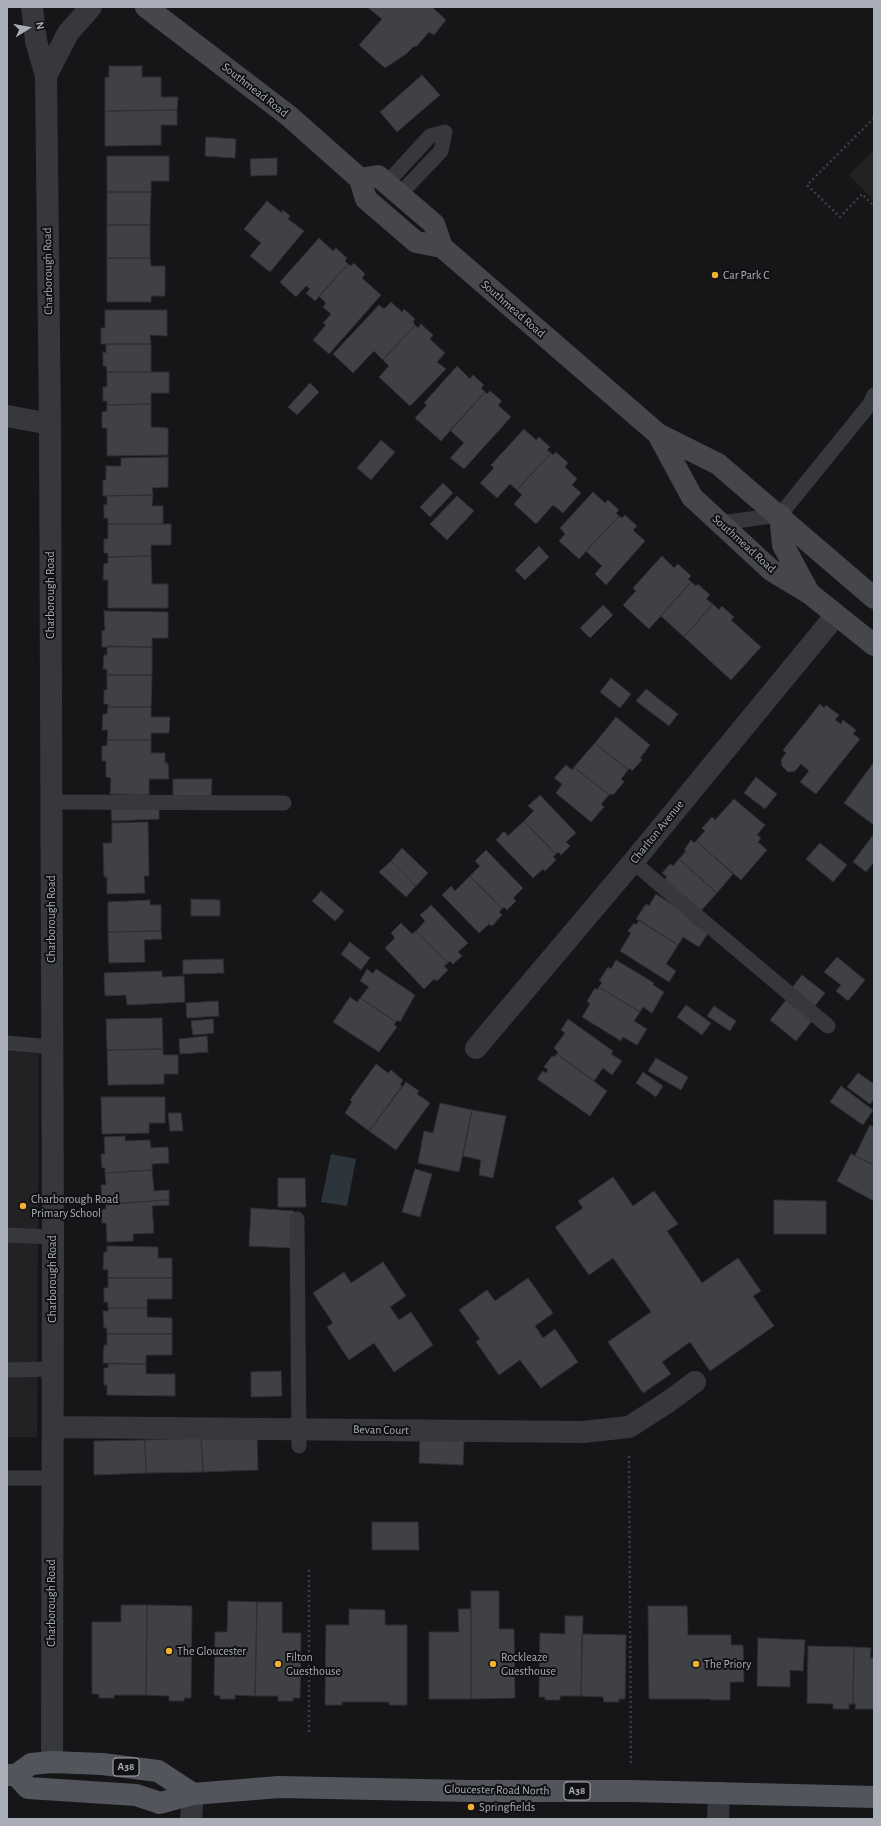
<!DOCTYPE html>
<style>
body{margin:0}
#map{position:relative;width:881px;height:1826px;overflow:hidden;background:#161618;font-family:"Alegreya Sans",sans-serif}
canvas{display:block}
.frame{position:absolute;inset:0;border:8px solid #a8adb8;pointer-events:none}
.north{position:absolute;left:8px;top:8px;width:40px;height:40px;-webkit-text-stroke:3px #111113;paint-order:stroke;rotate:79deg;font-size:11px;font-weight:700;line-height:16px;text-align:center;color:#a8adb8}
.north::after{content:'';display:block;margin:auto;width:14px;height:18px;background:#a8adb8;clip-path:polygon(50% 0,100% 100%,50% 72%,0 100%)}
</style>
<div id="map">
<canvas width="881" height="1826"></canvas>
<div class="frame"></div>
<div class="north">N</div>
</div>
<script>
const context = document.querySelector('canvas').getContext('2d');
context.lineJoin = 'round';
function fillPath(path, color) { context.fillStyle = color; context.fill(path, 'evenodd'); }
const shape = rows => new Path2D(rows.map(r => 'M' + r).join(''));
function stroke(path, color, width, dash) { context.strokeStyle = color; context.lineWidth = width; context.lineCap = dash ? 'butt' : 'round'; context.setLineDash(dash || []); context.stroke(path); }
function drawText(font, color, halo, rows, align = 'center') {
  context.font = font + ' "Alegreya Sans",sans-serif'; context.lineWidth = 4; context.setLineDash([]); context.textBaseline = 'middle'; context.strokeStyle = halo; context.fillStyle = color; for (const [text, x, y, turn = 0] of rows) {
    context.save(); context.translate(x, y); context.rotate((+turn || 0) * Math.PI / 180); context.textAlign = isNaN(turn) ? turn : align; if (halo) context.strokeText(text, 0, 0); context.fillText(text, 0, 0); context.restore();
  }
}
const built = shape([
 [874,150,874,201,849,175],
 [7,1051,39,1054,37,1437,7,1437]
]);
const water = shape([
 [331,1154,356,1159,347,1206,321,1202]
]);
const building = shape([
 [367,7,432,7,446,20,434,35,429,32,416,47,414,46,406,54,385,68,359,45,382,19,367,7],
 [109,66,142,66,142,77,161,77,161,97,178,97,177,110,105,111,105,78,109,77,109,66],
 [422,75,440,95,397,132,380,112,422,75],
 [177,110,177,125,161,125,161,145,105,146,105,111,177,110],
 [206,137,236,139,235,158,205,156,206,137],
 [107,156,169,156,169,181,151,181,151,192,107,192,107,156],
 [277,158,277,175,251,176,250,159,277,158],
 [107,192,151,192,150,225,107,225,107,192],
 [267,201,282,213,283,210,290,216,288,219,304,231,270,272,250,256,261,243,244,229,267,201],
 [107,225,150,225,150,258,107,258,107,225],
 [319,238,333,251,336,248,347,258,345,261,348,264,315,301,306,293,310,289,306,286,296,297,280,282,319,238],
 [107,258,150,258,151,266,165,266,165,296,151,296,151,302,107,302,107,258],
 [354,263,365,274,362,278,381,295,329,354,313,340,326,325,323,323,331,314,323,307,326,303,319,296,348,264,351,266,354,263],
 [391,302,402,312,404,309,415,319,413,322,415,325,383,360,374,351,353,373,333,354,379,305,384,309,391,302],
 [105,310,167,310,167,336,150,335,151,344,101,344,101,328,105,328,105,310],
 [421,324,433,335,430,339,445,353,437,362,446,369,410,406,379,377,389,366,383,360,415,325,418,328,421,324],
 [106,344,151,344,151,372,107,372,106,366,103,366,103,352,106,353,106,344],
 [457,366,470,379,473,375,484,385,481,388,485,392,441,441,415,418,427,405,424,403,457,366],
 [107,372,169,372,169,393,151,393,151,404,107,405,107,401,103,401,103,387,107,387,107,372],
 [310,383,319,392,297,415,288,407,310,383],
 [490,391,502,401,498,405,511,417,464,469,450,458,464,443,450,430,485,392,487,394,490,391],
 [151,404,151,427,168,428,168,455,107,456,107,428,102,428,102,412,107,411,107,405,151,404],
 [524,429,536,440,539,437,550,447,547,450,551,453,517,490,510,484,497,498,480,483,494,468,491,465,524,429],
 [381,440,395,452,371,480,357,468,381,440],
 [556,452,568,463,565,467,577,479,572,485,581,493,563,513,553,505,536,524,514,504,522,495,517,490,551,453,553,455,556,452],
 [168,457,168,487,152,488,153,495,103,496,103,480,106,480,106,466,121,466,121,458,168,457],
 [443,483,453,493,430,517,420,507,443,483],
 [593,492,605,503,608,500,619,510,616,513,619,516,579,559,559,541,565,534,560,528,593,492],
 [153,495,152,506,163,506,163,524,108,524,108,518,104,518,104,504,107,505,107,496,153,495],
 [457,496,474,511,447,540,430,524,457,496],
 [625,515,637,526,633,530,645,541,606,585,595,574,602,566,586,551,619,516,622,518,625,515],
 [108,524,171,524,171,545,151,545,151,556,108,557,108,553,104,553,104,539,108,539,108,524],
 [539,546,549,557,525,580,515,570,539,546],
 [151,556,152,584,168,584,168,608,108,608,108,580,103,580,104,564,108,563,108,557,151,556],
 [662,556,674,568,678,564,691,576,688,579,691,582,649,629,623,605,636,591,633,588,662,556],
 [691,582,696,586,698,584,710,595,706,599,713,604,684,637,661,616,691,582],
 [713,604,719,610,722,606,734,617,731,620,761,647,731,680,684,637,713,604],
 [603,605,613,615,590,638,580,628,603,605],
 [104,611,168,612,168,638,152,638,152,647,102,647,102,631,105,630,104,611],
 [107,646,152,647,152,675,107,675,107,669,103,669,104,655,107,655,107,646],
 [107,675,152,675,151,707,108,707,108,704,104,704,104,690,107,690,107,675],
 [611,678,631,694,620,708,600,692,611,678],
 [646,689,678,714,669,726,636,701,646,689],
 [820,704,824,708,826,705,839,715,835,720,841,724,843,720,856,730,853,734,860,739,816,794,800,782,809,771,801,764,795,771,788,772,782,766,781,760,786,753,783,750,820,704],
 [108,707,151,707,151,717,170,717,169,733,151,733,151,740,107,740,108,730,102,730,103,714,107,714,108,707],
 [616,717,650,745,640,758,642,760,632,771,630,768,628,770,595,743,616,717],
 [107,740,151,740,151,753,165,753,165,763,168,763,169,779,149,779,149,795,110,794,111,778,106,777,106,761,102,761,102,746,107,746,107,740],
 [595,743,628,770,621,779,624,782,613,795,611,794,609,795,574,767,595,743],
 [874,762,874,825,844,803,874,762],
 [566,765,572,770,574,767,609,795,601,804,604,807,591,822,556,793,562,784,554,778,566,765],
 [756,777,777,794,765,809,744,793,756,777],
 [173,779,212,779,211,796,173,796,173,779],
 [540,795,576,833,566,842,570,846,561,855,558,852,556,854,524,821,534,811,528,806,540,795],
 [734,799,765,825,757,835,761,838,758,842,767,850,741,880,696,841,705,831,702,828,712,817,715,820,734,799],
 [159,807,159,819,112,821,111,809,159,807],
 [524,821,556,854,553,857,556,860,545,871,543,869,533,878,496,840,504,831,508,836,524,821],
 [148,822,149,876,144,876,145,893,107,894,107,877,104,877,103,843,112,843,112,823,148,822],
 [873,835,874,862,866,872,853,862,873,835],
 [691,840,694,843,696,841,733,874,717,893,679,859,686,851,684,850,691,840],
 [820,843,847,865,833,882,806,859,820,843],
 [402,848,428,873,416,886,391,861,402,848],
 [486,850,523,888,513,898,516,901,507,910,504,907,502,909,470,876,480,866,475,861,486,850],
 [679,859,717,893,699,913,663,881,667,877,662,873,670,864,673,866,679,859],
 [391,861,416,886,406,897,379,872,391,861],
 [470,876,502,909,499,912,502,915,492,926,489,924,479,933,442,895,451,886,455,891,470,876],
 [321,891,344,911,335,921,312,901,321,891],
 [656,894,694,919,692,922,708,933,699,947,683,937,678,945,636,919,646,904,649,906,656,894],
 [191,899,220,900,220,916,191,916,191,899],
 [150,900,150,905,161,905,161,931,108,932,108,902,150,900],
 [431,905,468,943,458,952,462,956,453,964,450,961,448,963,416,931,425,921,420,915,431,905],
 [639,920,678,945,666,964,676,971,669,982,620,951,631,933,628,931,634,923,636,925,639,920],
 [401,923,412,934,416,931,448,963,444,966,448,970,437,981,434,979,424,989,385,948,395,938,391,933,401,923],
 [161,931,162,939,144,940,145,962,109,963,108,932,161,931],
 [350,942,370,958,361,970,341,954,350,942],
 [837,957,865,980,848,1001,836,991,841,985,824,972,837,957],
 [223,959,224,973,183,974,183,960,223,959],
 [616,960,654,983,653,985,664,992,652,1013,643,1007,640,1012,599,987,602,982,599,981,608,967,611,969,616,960],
 [367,969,373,974,376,969,415,995,400,1022,398,1020,396,1022,360,998,369,987,360,981,367,969],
 [162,971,162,977,184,976,185,1002,127,1005,126,995,105,996,104,973,162,971],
 [802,975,825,993,814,1007,791,989,802,975],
 [599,987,640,1012,634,1021,647,1029,637,1045,623,1037,621,1041,582,1017,590,1004,587,1001,595,988,597,990,599,987],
 [350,997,357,1002,360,998,396,1022,394,1025,397,1027,379,1052,333,1022,350,997],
 [786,1000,812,1021,796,1041,770,1020,786,1000],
 [218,1001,219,1016,187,1018,186,1003,218,1001],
 [686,1005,711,1023,702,1035,677,1017,686,1005],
 [714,1006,736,1021,730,1031,707,1016,714,1006],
 [162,1018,163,1049,107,1050,106,1019,162,1018],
 [213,1019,214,1033,193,1035,191,1021,213,1019],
 [568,1019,613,1051,611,1054,622,1061,612,1075,603,1068,594,1081,557,1054,558,1052,554,1048,565,1033,561,1030,568,1019],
 [207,1036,208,1052,180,1054,179,1039,207,1036],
 [163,1049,163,1055,178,1055,178,1074,164,1074,164,1084,108,1085,107,1050,163,1049],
 [557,1054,607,1091,590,1116,537,1079,543,1071,546,1073,548,1070,544,1067,552,1056,554,1057,557,1054],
 [656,1058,688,1077,681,1090,648,1071,656,1058],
 [376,1064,388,1073,391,1070,403,1080,400,1085,402,1086,369,1131,345,1113,352,1102,350,1100,376,1064],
 [643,1072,663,1086,656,1097,636,1083,643,1072],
 [858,1073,874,1084,874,1099,870,1104,847,1087,858,1073],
 [406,1082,419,1091,417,1094,430,1103,396,1150,369,1131,406,1082],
 [841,1086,873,1110,863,1125,830,1102,841,1086],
 [101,1097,165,1097,165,1123,149,1123,149,1133,102,1134,101,1097],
 [440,1103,472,1110,459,1172,418,1163,424,1131,433,1133,440,1103],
 [472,1110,506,1116,493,1178,479,1175,481,1160,463,1156,472,1110],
 [168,1113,181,1113,183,1131,170,1131,168,1113],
 [870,1125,874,1127,874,1165,855,1156,870,1125],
 [125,1136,125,1141,150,1140,151,1148,168,1147,169,1163,152,1164,152,1170,105,1173,105,1168,102,1168,101,1154,105,1154,104,1137,125,1136],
 [851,1154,874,1165,874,1201,837,1181,851,1154],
 [415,1169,432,1174,420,1217,402,1212,415,1169],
 [152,1170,154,1191,169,1190,169,1200,106,1204,106,1200,102,1200,101,1185,106,1185,105,1173,152,1170],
 [613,1177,633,1206,654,1191,678,1224,667,1231,702,1283,738,1258,761,1291,753,1296,774,1326,710,1371,690,1342,662,1362,671,1374,643,1393,608,1342,651,1312,613,1258,589,1275,555,1227,583,1208,578,1201,613,1177],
 [278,1178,305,1178,306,1207,278,1207,278,1178],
 [169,1200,169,1205,152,1206,154,1233,133,1234,133,1241,107,1242,106,1223,102,1223,101,1210,106,1209,106,1204,169,1200],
 [774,1200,826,1201,826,1234,774,1234,774,1200],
 [251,1208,294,1211,292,1248,249,1246,251,1208],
 [107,1246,158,1247,158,1258,172,1258,172,1278,108,1278,108,1270,103,1269,104,1252,107,1252,107,1246],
 [383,1262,406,1296,390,1307,399,1320,411,1312,433,1345,394,1372,374,1343,349,1360,327,1327,333,1323,313,1293,344,1272,351,1283,383,1262],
 [108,1278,172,1278,172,1299,147,1299,147,1308,108,1308,108,1302,104,1302,104,1288,108,1288,108,1278],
 [528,1278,553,1313,535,1326,543,1338,555,1329,578,1362,541,1388,520,1360,499,1375,476,1342,480,1339,459,1310,487,1290,495,1301,528,1278],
 [108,1308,147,1308,147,1317,172,1318,172,1334,107,1334,107,1328,104,1328,103,1311,109,1311,108,1308],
 [107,1334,172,1334,172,1355,146,1355,146,1364,103,1363,104,1345,107,1345,107,1334],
 [108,1364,146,1364,146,1374,175,1374,175,1396,107,1395,107,1385,104,1385,104,1368,108,1368,108,1364],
 [281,1371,282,1396,251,1397,251,1372,281,1371],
 [257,1437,258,1470,203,1472,201,1438,257,1437],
 [201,1438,203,1472,146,1473,145,1440,201,1438],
 [420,1438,464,1440,463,1465,419,1463,420,1438],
 [145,1440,146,1473,94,1475,94,1441,145,1440],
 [372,1522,418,1522,419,1550,372,1550,372,1522],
 [471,1591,499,1591,499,1629,514,1629,515,1698,471,1699,471,1591],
 [228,1601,257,1602,255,1696,235,1695,235,1699,220,1699,220,1696,214,1695,215,1632,227,1632,228,1601],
 [257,1602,282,1602,282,1633,301,1633,300,1698,293,1698,293,1701,278,1701,278,1696,255,1696,257,1602],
 [121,1605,147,1605,146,1695,114,1695,114,1698,99,1698,99,1694,92,1694,92,1622,121,1622,121,1605],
 [147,1605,192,1606,191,1698,184,1698,184,1701,169,1701,169,1696,146,1695,147,1605],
 [648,1606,687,1606,688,1635,731,1635,731,1645,743,1645,744,1682,730,1682,730,1700,711,1700,710,1699,649,1699,648,1606],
 [349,1609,385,1610,385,1625,407,1625,407,1705,389,1705,389,1702,342,1702,342,1705,325,1705,326,1625,349,1625,349,1609],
 [458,1609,471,1609,471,1699,429,1699,429,1632,459,1632,458,1609],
 [565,1616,583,1616,581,1696,560,1696,560,1700,545,1700,545,1697,539,1697,540,1633,565,1634,565,1616],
 [582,1634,626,1635,625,1699,619,1699,619,1702,604,1702,603,1697,581,1696,582,1634],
 [758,1638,805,1640,803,1671,790,1670,790,1687,757,1686,758,1638],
 [808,1646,854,1647,853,1704,849,1704,849,1709,833,1709,833,1704,807,1703,808,1646],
 [854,1647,871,1648,870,1658,874,1658,874,1709,855,1709,856,1704,853,1704,854,1647]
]);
const path = shape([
 [874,118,807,185,840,217,862,194,874,206],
 [629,1456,631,1763],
 [309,1732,309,1570]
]);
const lane = shape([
 [387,183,430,136,445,132,441,151,400,194],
 [720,523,780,515,870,404,874,395],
 [50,802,284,803],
 [633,862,828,1026],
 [7,1043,51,1047],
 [297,1219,299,1446],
 [7,1235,53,1237],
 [7,1370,52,1369],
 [7,1478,51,1478]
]);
const street = shape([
 [32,7,36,41,46,76,50,424,53,1237,52,1762],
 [46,76,68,33,91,7],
 [7,416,50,424],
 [476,1048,633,862,836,615],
 [53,1427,583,1432,629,1427,668,1402,695,1382],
 [191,1819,193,1794],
 [718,1819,719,1793]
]);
const secondary = shape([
 [146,7,289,116,360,179,366,199,416,242,442,247],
 [360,179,378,176,434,224,442,247,658,434,718,464,874,598],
 [658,434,692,497,771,570,809,593,874,645],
 [780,515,783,545,809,593]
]);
const primary = shape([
 [7,1775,16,1775,31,1764,52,1762,102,1764,158,1771,193,1794],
 [16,1775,28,1788,136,1795,160,1803,193,1794,279,1787,470,1791,631,1791,874,1797]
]);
const markers = [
 [715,275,4,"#f2b134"],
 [23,1206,4,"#f2b134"],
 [169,1651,4,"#f2b134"],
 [278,1664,4,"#f2b134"],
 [493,1664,4,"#f2b134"],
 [696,1664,4,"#f2b134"],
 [471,1807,4,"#f2b134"]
];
const shields = [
 [126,1767,26],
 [577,1791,26]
];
const shieldNames = [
 ["A38",126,1767],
 ["A38",577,1791]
];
const streetNames = [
 ["Southmead Road",255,90,38],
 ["Charborough Road",48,271,-91],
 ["Southmead Road",513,309,41],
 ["Southmead Road",744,544,42],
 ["Charborough Road",50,595,-90],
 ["Charlton Avenue",657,832,-51],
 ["Charborough Road",51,919,-90],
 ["Charborough Road",52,1279,-90],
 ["Bevan Court",381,1430,1],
 ["Charborough Road",51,1603,-90],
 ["Gloucester Road North",497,1790,1]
];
const poiNames = [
 ["Car Park C",723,275],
 ["Charborough Road",31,1199],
 ["Primary School",31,1213],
 ["The Gloucester",177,1651],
 ["Filton",286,1657],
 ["Guesthouse",286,1671],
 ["Rockleaze",501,1657],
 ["Guesthouse",501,1671],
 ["The Priory",704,1664],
 ["Springfields",479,1807]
];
fillPath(built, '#222225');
fillPath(water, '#2c353c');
fillPath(building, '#404145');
stroke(building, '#303034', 1);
stroke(path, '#3d3f44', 2.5, [2, 3]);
stroke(lane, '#37383d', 15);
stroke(street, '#37383d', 22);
stroke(secondary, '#45474d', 22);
stroke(primary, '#53555c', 22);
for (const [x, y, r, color] of markers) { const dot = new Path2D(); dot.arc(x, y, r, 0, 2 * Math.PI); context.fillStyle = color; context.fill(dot); stroke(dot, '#111113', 1.5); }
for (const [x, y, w] of shields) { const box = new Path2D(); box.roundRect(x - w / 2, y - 9, w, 18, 3); context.fillStyle = '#111113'; context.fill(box); stroke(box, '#a8adb8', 1); }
drawText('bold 11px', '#a8adb8', null, shieldNames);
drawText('12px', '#a8adb8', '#111113', streetNames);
drawText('12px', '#a8adb8', '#111113', poiNames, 'left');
</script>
